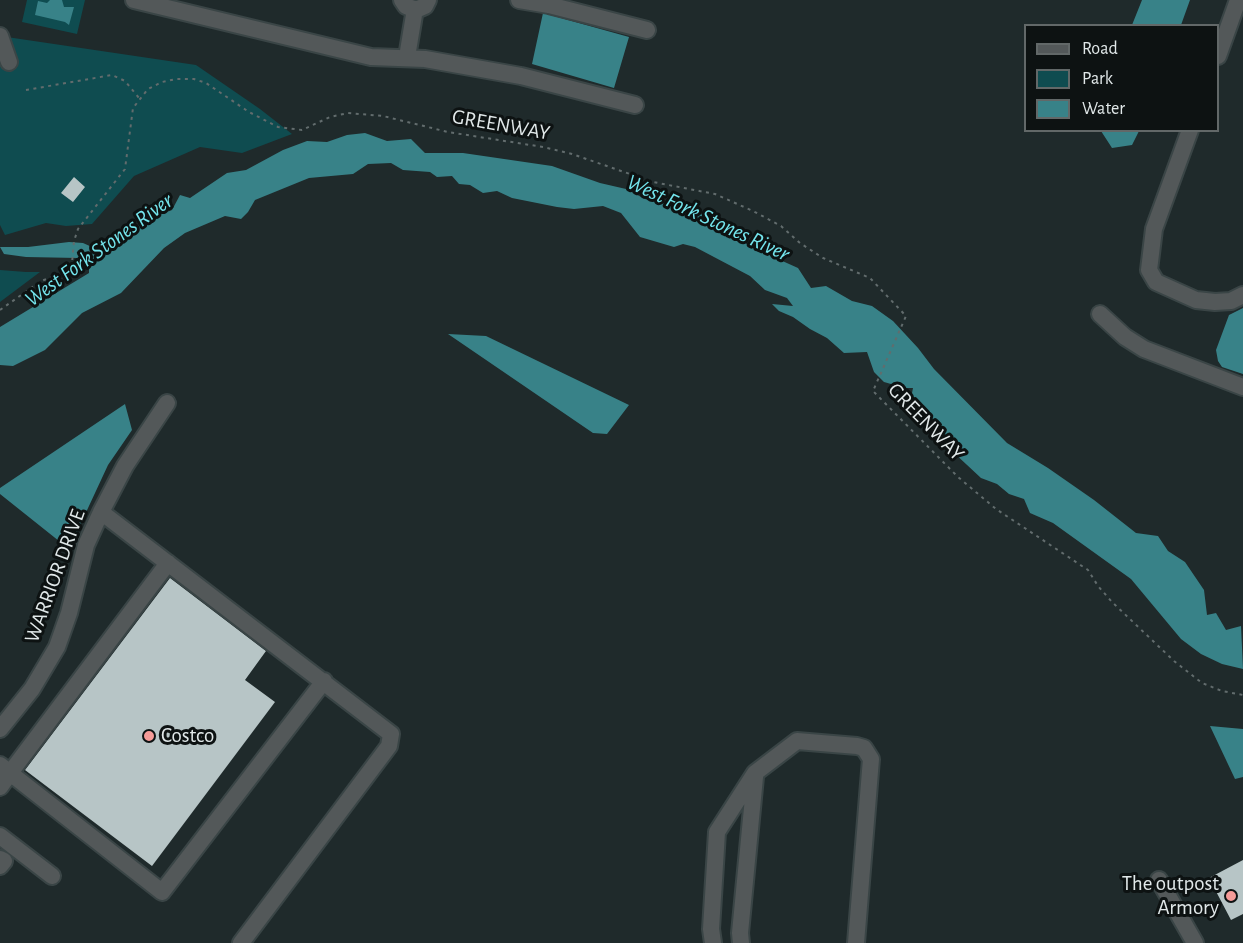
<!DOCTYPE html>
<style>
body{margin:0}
#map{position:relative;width:1243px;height:943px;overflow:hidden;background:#1f2a2b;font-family:"Alegreya Sans",sans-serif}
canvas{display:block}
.legend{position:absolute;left:1024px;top:24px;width:195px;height:108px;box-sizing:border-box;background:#0d1212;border:2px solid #626868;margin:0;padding:8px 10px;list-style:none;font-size:18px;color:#e1e8e9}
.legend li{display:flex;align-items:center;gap:12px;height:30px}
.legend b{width:30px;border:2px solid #626868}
</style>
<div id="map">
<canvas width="1243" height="943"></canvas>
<ul class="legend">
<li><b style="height:8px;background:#535859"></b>Road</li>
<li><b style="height:16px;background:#0f4c50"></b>Park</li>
<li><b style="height:16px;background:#388288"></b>Water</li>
</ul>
</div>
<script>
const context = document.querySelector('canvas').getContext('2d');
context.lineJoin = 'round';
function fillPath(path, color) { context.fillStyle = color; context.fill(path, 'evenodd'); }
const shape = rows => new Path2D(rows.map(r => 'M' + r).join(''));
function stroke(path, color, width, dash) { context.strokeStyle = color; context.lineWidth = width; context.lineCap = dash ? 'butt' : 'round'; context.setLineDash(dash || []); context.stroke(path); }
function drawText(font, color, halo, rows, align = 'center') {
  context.font = font + ' "Alegreya Sans",sans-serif'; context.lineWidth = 6; context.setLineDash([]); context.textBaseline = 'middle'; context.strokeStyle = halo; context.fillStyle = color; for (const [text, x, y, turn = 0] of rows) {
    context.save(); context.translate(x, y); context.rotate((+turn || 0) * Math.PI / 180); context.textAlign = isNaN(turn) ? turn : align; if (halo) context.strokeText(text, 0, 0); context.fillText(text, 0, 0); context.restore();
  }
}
const green = shape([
 [27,0,85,0,77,34,22,22],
 [0,36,196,65,260,109,292,134,242,153,200,147,134,176,92,224,66,226,46,223,5,235,0,225],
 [0,270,26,272,40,272,0,302]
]);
const water = shape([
 [50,0,62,0,64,7,74,7,69,25,65,22,35,15,38,1,47,3],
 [1142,0,1190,0,1181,25,1132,25],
 [543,13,629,37,614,88,532,64],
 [1101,131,1139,131,1132,145,1112,148],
 [365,133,387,141,411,139,425,153,463,153,552,166,600,183,626,189,645,199,674,206,698,208,709,227,729,229,749,246,798,268,811,288,826,286,852,301,872,306,893,321,918,348,934,369,1007,443,1048,468,1094,500,1136,533,1158,536,1168,551,1185,562,1204,590,1207,615,1216,613,1226,630,1241,626,1243,669,1222,664,1201,654,1181,639,1131,579,1053,523,1030,513,1024,499,1009,494,997,484,981,478,952,451,934,426,922,415,905,407,911,398,913,388,905,388,884,382,874,372,867,352,844,353,827,338,810,329,793,317,779,311,772,304,793,306,787,298,765,290,750,276,695,247,683,244,674,247,640,237,621,213,603,206,574,209,557,207,512,198,497,191,483,193,470,185,459,184,452,176,437,177,430,172,403,170,391,163,368,164,353,174,309,178,255,200,248,212,241,219,225,216,185,233,164,248,121,293,82,313,45,350,13,366,0,365,0,327,89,273,89,266,78,258,26,257,4,254,0,247,28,247,69,242,83,243,101,251,148,219,172,210,180,195,190,198,227,173,246,170,283,150,307,141,327,142,347,135],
 [1243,308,1243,374,1222,367,1218,361,1216,350,1229,315],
 [448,334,486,336,629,405,607,434,593,433],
 [125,404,132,430,108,465,69,549,0,494,0,488],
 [1210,726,1243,729,1243,777,1235,779]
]);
const building = shape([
 [74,177,85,187,73,202,61,193],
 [170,578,266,651,245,680,275,702,152,866,25,770],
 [1243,860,1243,914,1231,920,1209,878]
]);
const path = shape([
 [26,90,112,75,125,81,139,98],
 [0,310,41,281,61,274,72,263,74,241,78,229,125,169,133,108,148,89,162,82,176,79,194,79,206,83,249,112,278,127,302,130,330,117,348,113,383,116,448,132,543,147,572,154,653,182,715,194,753,211,781,226,800,243,823,258,870,278,906,316,873,391,958,477,996,509,1088,570,1098,586,1112,602,1174,661,1202,683,1222,691,1243,695]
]);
const minor = shape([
 [134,0,371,57,425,59,521,76,635,105],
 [402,0,406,6,416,10,425,6,428,0],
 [519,0,549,5,647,30],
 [0,36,9,62],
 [1218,56,1238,0],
 [407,57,415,9],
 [1190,130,1154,229,1149,270,1156,282,1196,300,1215,302,1231,301,1243,295],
 [1100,314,1125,337,1144,349,1243,387],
 [101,512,391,734,389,746,241,943],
 [0,729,32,689,57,647,69,613,86,545,101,512,125,466,167,403],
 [0,765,10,773,168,563],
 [0,787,10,773,162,892,324,681],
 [0,836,52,876],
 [0,859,4,861,0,866],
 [1159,880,1195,943],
 [713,943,711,929,717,832,755,773,797,741,857,746,864,748,871,759,856,943],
 [741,943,740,933,755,777]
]);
const markers = [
 [149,736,6,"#f59b98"],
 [1231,896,6,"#f59b98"]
];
const streetNames = [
 ["GREENWAY",501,125,10],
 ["GREENWAY",926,422,46],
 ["WARRIOR DRIVE",55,576,-70]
];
const poiNames = [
 ["Costco",161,736],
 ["The outpost",1219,884,"right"],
 ["Armory",1219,908,"right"]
];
const waterNames = [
 ["West Fork Stones River",708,218,25],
 ["West Fork Stones River",99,250,-36]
];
fillPath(green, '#0f4c50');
fillPath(water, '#388288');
fillPath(building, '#b7c5c6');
stroke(minor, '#3a4546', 20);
stroke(path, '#626c6d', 2, [3, 4.5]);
stroke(minor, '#535859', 16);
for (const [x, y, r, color] of markers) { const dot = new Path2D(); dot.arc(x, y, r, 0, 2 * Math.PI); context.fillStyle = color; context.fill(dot); stroke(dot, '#0d1212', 2); }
drawText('21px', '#e1e8e9', '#0d1212', streetNames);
drawText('21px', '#e1e8e9', '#0d1212', poiNames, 'left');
drawText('italic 22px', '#74e5ed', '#0d1212', waterNames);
</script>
